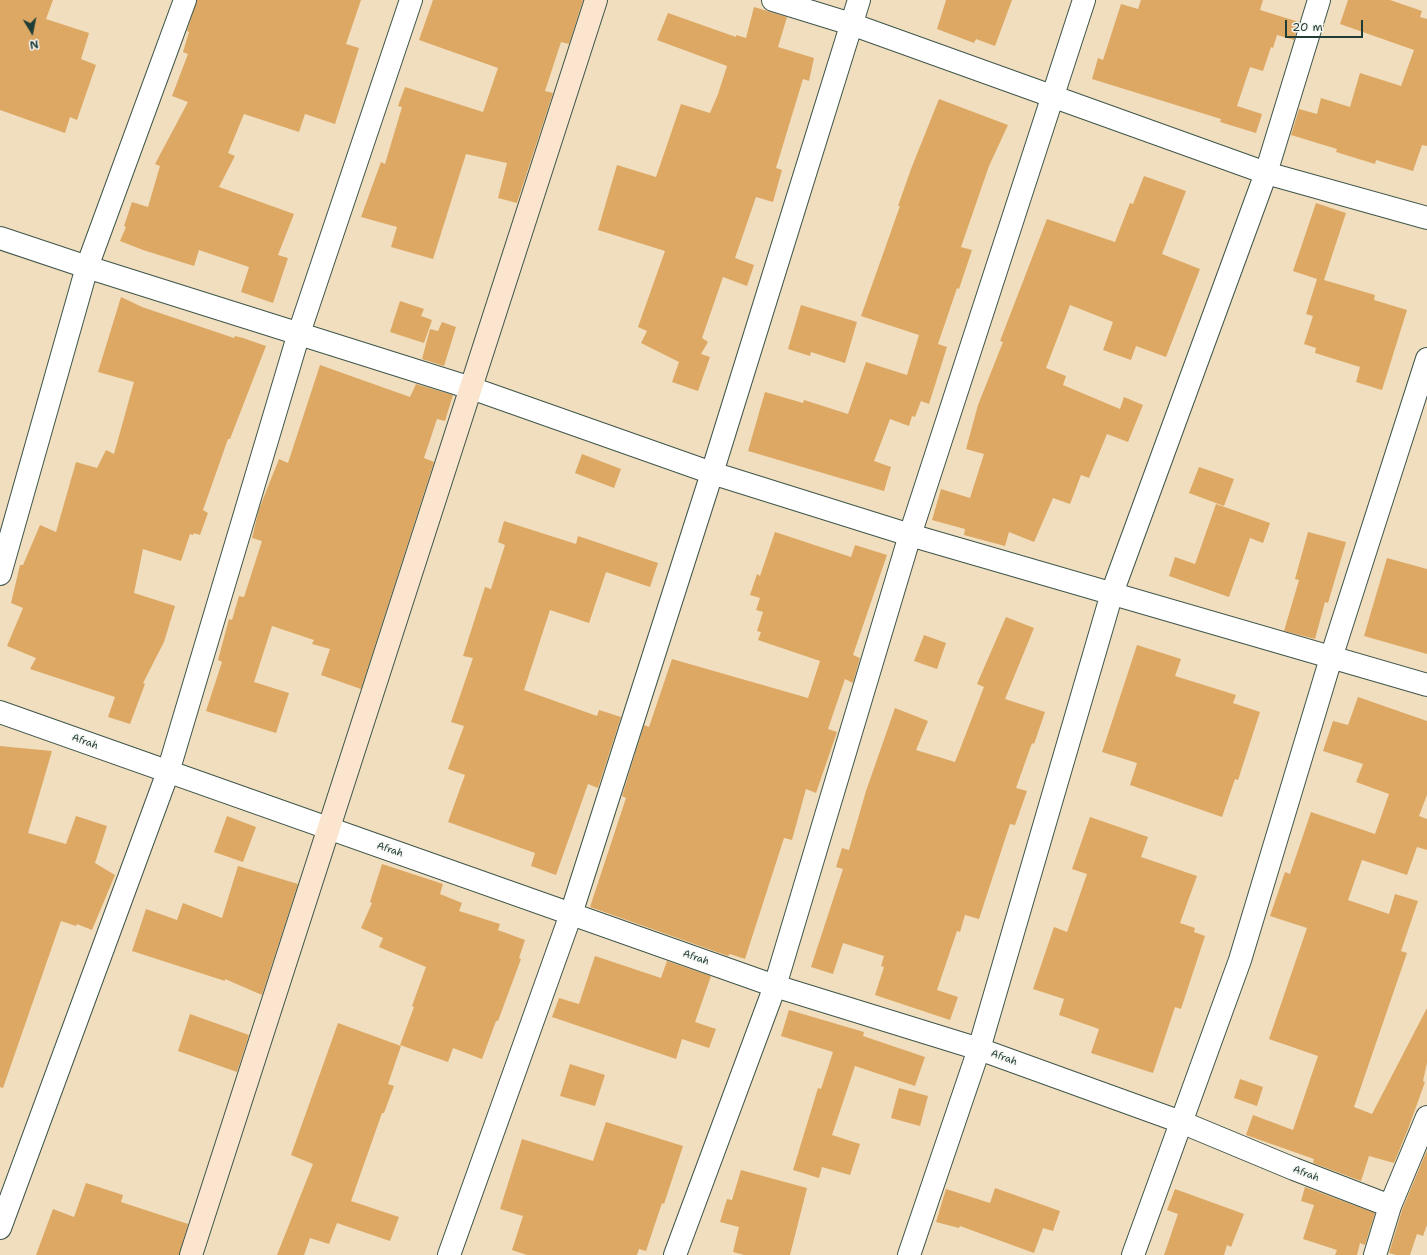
<!DOCTYPE html>
<style>
body{margin:0}
#map{position:relative;width:1427px;height:1255px;overflow:hidden;background:#f0debe;font-family:"Shantell Sans",sans-serif}
canvas{display:block}
.north{position:absolute;left:12px;top:12px;width:40px;height:40px;-webkit-text-stroke:3px #f6f6f2;paint-order:stroke;rotate:170deg;font-size:11px;font-weight:700;line-height:16px;text-align:center;color:#1f3d34}
.north::after{content:'';display:block;margin:auto;width:14px;height:18px;background:#1f3d34;clip-path:polygon(50% 0,100% 100%,50% 72%,0 100%)}
.scale{position:absolute;left:1285px;top:20px;width:78px;height:18px;box-sizing:border-box;border:2px solid #1f3d34;border-top:0;padding-left:5px;font-size:12px;line-height:14px;white-space:nowrap;color:#1f3d34;-webkit-text-stroke:3px #f6f6f2;paint-order:stroke}
</style>
<div id="map">
<canvas width="1427" height="1255"></canvas>
<div class="north">N</div>
<div class="scale">20 m</div>
</div>
<script>
const context = document.querySelector('canvas').getContext('2d');
context.lineJoin = 'round';
function fillPath(path, color) { context.fillStyle = color; context.fill(path, 'evenodd'); }
const shape = rows => new Path2D(rows.map(r => 'M' + r).join(''));
function stroke(path, color, width, dash) { context.strokeStyle = color; context.lineWidth = width; context.lineCap = dash ? 'butt' : 'round'; context.setLineDash(dash || []); context.stroke(path); }
function drawText(font, color, halo, rows, align = 'center') {
  context.font = font + ' "Shantell Sans",sans-serif'; context.lineWidth = 3; context.setLineDash([]); context.textBaseline = 'middle'; context.strokeStyle = halo; context.fillStyle = color; for (const [text, x, y, turn = 0] of rows) {
    context.save(); context.translate(x, y); context.rotate((+turn || 0) * Math.PI / 180); context.textAlign = isNaN(turn) ? turn : align; if (halo) context.strokeText(text, 0, 0); context.fillText(text, 0, 0); context.restore();
  }
}
const building = shape([
 [0,0,53,0,46,19,89,33,81,59,96,65,77,120,70,117,65,133,0,110],
 [197,0,361,0,346,44,359,48,335,124,305,114,299,132,244,114,228,153,235,156,219,187,294,214,278,255,288,258,273,303,241,292,249,267,199,250,194,266,143,250,120,241,126,227,124,226,132,202,148,207,160,166,155,164,188,102,172,96,188,54,183,52,189,32,187,31],
 [433,0,583,0,569,44,561,42,545,91,553,93,517,203,498,198,507,163,466,154,433,259,391,247,397,227,361,217,381,162,385,164,402,107,398,106,405,87,483,112,498,68,419,40],
 [946,0,1012,0,995,46,976,39,974,43,937,29],
 [1141,0,1263,0,1260,10,1299,22,1294,40,1277,35,1273,48,1271,47,1263,71,1250,67,1237,106,1262,114,1256,133,1220,122,1221,119,1092,79,1098,58,1103,60,1121,4,1138,9],
 [1348,0,1390,0,1422,11,1420,17,1427,19,1427,146,1422,145,1413,171,1376,160,1375,164,1336,152,1337,149,1291,135,1299,109,1317,114,1321,98,1350,107,1360,73,1401,86,1414,50,1340,24],
 [754,7,787,17,778,47,814,58,809,81,803,79,776,168,782,170,773,202,756,197,735,258,754,265,747,286,723,277,702,338,708,342,701,354,710,357,698,391,672,382,679,362,641,343,647,331,638,327,665,251,598,230,617,165,656,177,681,104,710,113,718,94,727,66,657,40,668,13,736,37,736,35,746,38],
 [939,99,1008,125,989,166,961,247,972,250,959,289,957,288,938,344,947,347,929,404,921,401,915,417,912,416,909,426,890,419,874,461,891,467,884,491,748,451,765,392,803,403,804,400,848,414,866,362,907,375,919,335,861,316,900,206,898,206,911,169],
 [1144,176,1186,191,1162,254,1200,269,1166,357,1136,346,1131,360,1103,350,1113,322,1070,305,1046,368,1066,376,1063,385,1120,409,1124,397,1143,405,1128,442,1107,434,1089,478,1081,475,1070,504,1053,498,1034,542,1009,532,1005,546,964,535,965,529,932,520,941,489,970,498,984,454,966,449,978,405,1003,342,1000,341,1047,219,1115,242,1130,203,1133,204],
 [1316,203,1346,213,1324,280,1375,295,1374,300,1407,310,1382,390,1356,382,1360,367,1315,353,1316,348,1304,344,1313,316,1306,314,1317,279,1293,271],
 [121,297,142,307,234,338,235,336,243,338,266,346,230,439,228,439,203,510,208,513,200,535,194,533,193,535,190,534,181,561,143,549,134,593,175,606,164,642,143,683,145,684,130,724,108,717,115,697,30,669,36,658,7,646,23,608,11,603,20,565,23,565,40,525,56,532,76,462,97,468,106,450,114,454,134,382,98,372],
 [400,301,424,309,421,316,432,320,424,343,390,332],
 [801,305,857,322,845,363,811,352,810,356,788,349],
 [442,322,456,327,444,366,422,359,430,329,438,331],
 [320,365,410,397,416,384,453,395,445,421,437,419,424,458,434,462,361,689,321,675,330,649,312,644,314,640,272,626,254,682,289,693,276,733,206,711,222,662,218,660,229,619,232,620,239,596,244,597,262,541,252,538,259,509,279,459,288,463],
 [582,454,621,469,614,488,575,473],
 [1199,467,1234,479,1224,506,1189,493],
 [1216,504,1270,523,1263,543,1250,538,1229,597,1169,576,1175,557,1195,564],
 [504,521,576,544,578,536,658,563,650,587,606,572,589,623,550,610,524,690,597,716,599,710,621,717,598,788,588,784,556,875,531,866,535,853,448,822,465,775,448,769,464,726,451,722,473,658,463,656,485,587,491,589,505,545,498,542],
 [775,532,851,557,855,545,887,555,853,655,860,658,853,683,845,679,828,729,837,732,816,793,806,789,792,840,784,838,745,959,730,954,728,956,590,907,626,798,622,796,644,725,649,727,672,659,808,698,820,661,758,640,761,632,757,631,763,612,756,610,760,598,750,595,757,574,760,576],
 [1308,532,1346,542,1328,603,1325,602,1315,639,1284,631,1299,580,1295,579],
 [1387,558,1427,569,1427,654,1364,636],
 [1006,617,1034,628,1005,699,1045,712,1034,744,1032,743,1016,788,1027,791,1015,825,1010,824,979,919,965,915,960,932,957,931,937,990,958,997,950,1020,875,995,884,967,881,966,884,956,843,943,833,974,811,967,843,869,836,867,842,848,849,850,866,791,895,708,928,721,916,750,955,762,984,687,977,684],
 [924,635,946,643,937,669,914,661],
 [1137,645,1181,659,1175,676,1236,695,1233,703,1260,712,1238,780,1235,779,1222,817,1130,785,1137,763,1102,752],
 [1358,697,1427,721,1427,795,1419,816,1427,819,1427,850,1417,847,1407,875,1362,860,1348,900,1389,914,1395,894,1418,901,1401,951,1407,953,1354,1107,1372,1114,1427,1008,1427,1063,1423,1081,1425,1082,1408,1129,1394,1163,1369,1156,1361,1181,1313,1163,1314,1159,1246,1135,1253,1115,1293,1130,1318,1056,1269,1039,1307,928,1270,916,1285,872,1290,874,1311,812,1375,834,1389,794,1356,782,1363,764,1323,751,1333,721,1348,725],
 [0,746,52,751,28,833,66,844,76,816,107,826,95,863,115,875,92,930,77,924,76,926,61,921,3,1088,0,1087],
 [227,816,256,827,243,862,214,852],
 [1090,817,1148,837,1141,857,1197,876,1180,923,1195,928,1194,932,1205,936,1181,1009,1175,1007,1153,1073,1091,1053,1099,1029,1059,1015,1064,999,1033,989,1054,927,1067,932,1087,874,1072,869],
 [382,864,443,884,440,894,462,903,459,911,500,924,498,930,525,940,519,958,521,959,498,1021,496,1021,482,1059,453,1048,448,1062,400,1045,414,1007,412,1006,426,967,379,947,383,938,361,928,372,903,370,902],
 [238,866,298,884,262,995,225,979,225,981,132,951,146,909,177,920,183,903,222,918],
 [595,956,661,978,667,961,711,976,695,1022,716,1029,709,1048,682,1039,676,1059,552,1017,559,998,579,1004],
 [789,1010,864,1032,863,1036,925,1057,915,1086,855,1066,832,1135,860,1144,850,1175,822,1167,819,1178,793,1170,818,1088,821,1089,833,1052,781,1036],
 [190,1014,249,1035,237,1072,178,1051],
 [338,1023,401,1046,388,1084,394,1086,384,1113,382,1113,351,1201,399,1217,390,1241,337,1223,329,1244,310,1238,304,1255,277,1255,313,1164,291,1155],
 [570,1064,605,1075,595,1106,560,1096],
 [1240,1079,1263,1087,1257,1106,1234,1098],
 [899,1088,928,1096,920,1126,891,1118],
 [606,1122,683,1146,664,1204,662,1203,646,1251,639,1249,637,1255,527,1255,512,1250,523,1216,500,1209,522,1139,593,1161],
 [1427,1150,1427,1225,1423,1236,1417,1234,1410,1255,1396,1255,1389,1253,1402,1210],
 [741,1170,807,1188,790,1255,744,1255,733,1252,739,1227,720,1222,727,1199,732,1200],
 [86,1183,123,1195,121,1202,188,1224,179,1255,36,1255,53,1209,74,1217],
 [1305,1187,1375,1213,1365,1245,1360,1243,1357,1255,1335,1255,1337,1250,1303,1239,1314,1205,1301,1201],
 [995,1188,1060,1211,1053,1231,1043,1228,1034,1253,960,1226,959,1228,936,1222,946,1189,990,1203],
 [1175,1189,1244,1214,1231,1247,1227,1245,1224,1255,1164,1255,1178,1214,1167,1210]
]);
const street = shape([
 [773,0,851,24,1266,173,1427,218],
 [0,238,87,267,471,388,712,473,910,535,1427,685],
 [0,574,87,267,185,0],
 [0,712,775,986,979,1049,1181,1122,1294,1169,1390,1206],
 [0,1228,168,772,299,333,411,0],
 [449,1255,571,914,712,473,859,0],
 [675,1255,775,986,910,535,1084,0],
 [909,1255,979,1049,1112,593,1266,173,1319,0],
 [1133,1255,1240,960,1331,658,1427,359],
 [1375,1255,1390,1206,1427,1117]
]);
const secondary = shape([
 [191,1255,596,0]
]);
const streetNames = [
 ["Afrah",85,742,20],
 ["Afrah",390,850,19],
 ["Afrah",696,958,19],
 ["Afrah",1004,1058,20],
 ["Afrah",1306,1174,21]
];
fillPath(building, '#dda864');
stroke(street, '#3e5549', 24);
stroke(secondary, '#3e5549', 24);
stroke(street, '#fff', 22);
stroke(secondary, '#fce5cf', 22);
drawText('10px', '#1f3d34', '#f6f6f2', streetNames);
</script>
